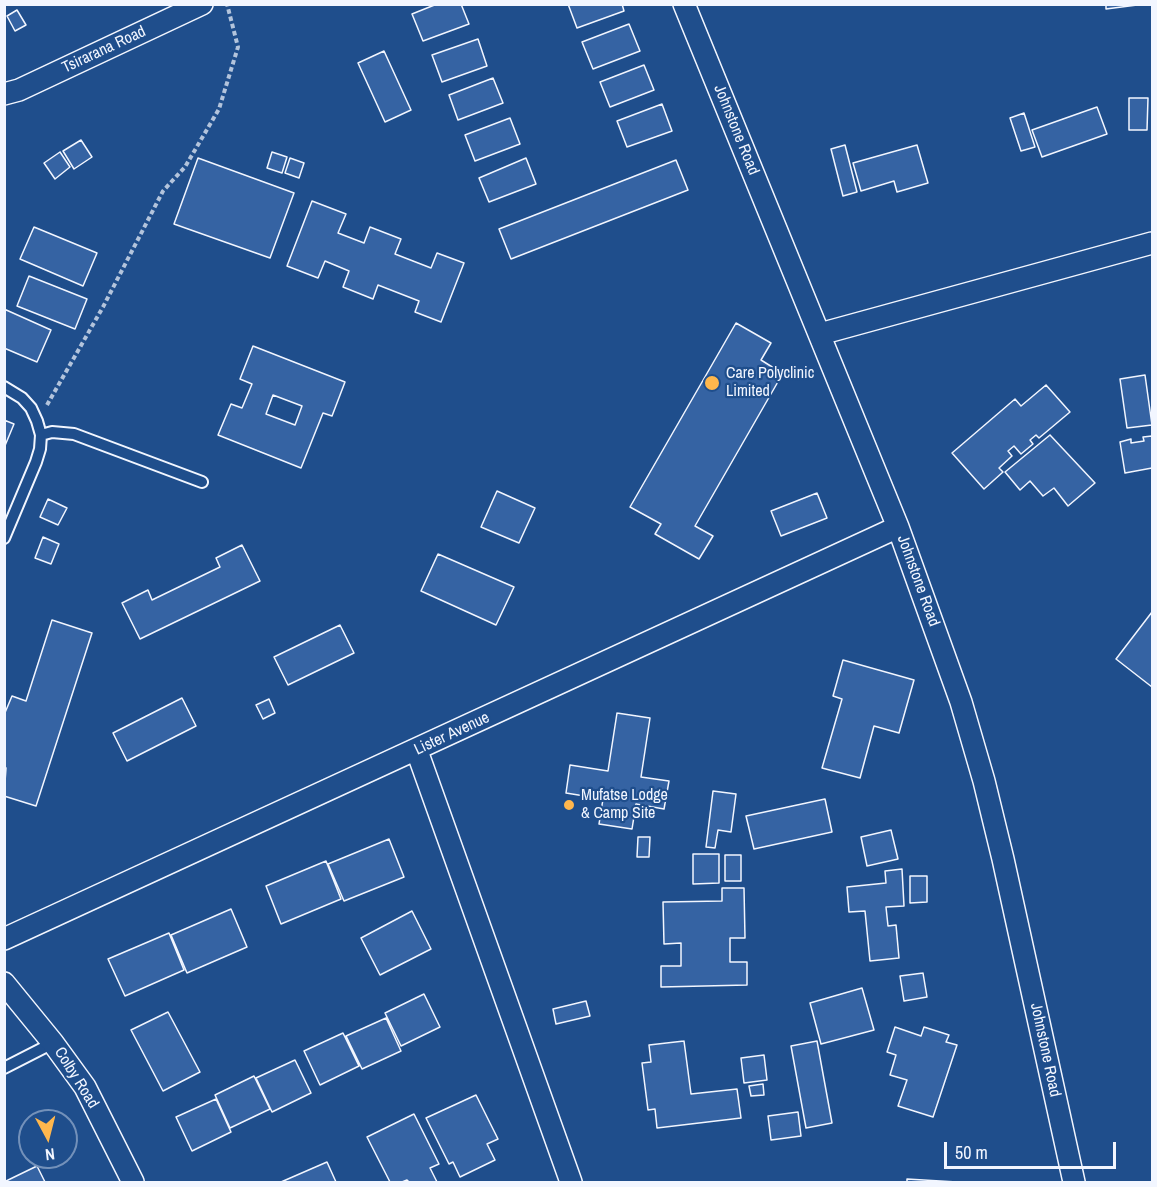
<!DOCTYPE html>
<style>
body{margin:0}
#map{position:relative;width:1157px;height:1187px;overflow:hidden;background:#1f4e8c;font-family:"Archivo Narrow",sans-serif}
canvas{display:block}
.frame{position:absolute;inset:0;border:6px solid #f2f6ff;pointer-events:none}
.north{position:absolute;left:18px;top:1109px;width:60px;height:60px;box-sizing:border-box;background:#1f4e8c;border:2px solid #7391ba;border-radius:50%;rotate:173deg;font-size:16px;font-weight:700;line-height:24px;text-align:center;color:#f2f6ff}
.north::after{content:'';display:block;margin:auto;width:21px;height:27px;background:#ffb74d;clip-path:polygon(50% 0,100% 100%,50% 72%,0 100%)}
.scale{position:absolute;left:944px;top:1142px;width:172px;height:27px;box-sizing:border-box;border:3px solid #f2f6ff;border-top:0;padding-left:8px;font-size:18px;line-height:21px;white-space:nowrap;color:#f2f6ff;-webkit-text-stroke:4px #1f4e8c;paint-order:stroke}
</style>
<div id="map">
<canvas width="1157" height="1187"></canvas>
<div class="frame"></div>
<div class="north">N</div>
<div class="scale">50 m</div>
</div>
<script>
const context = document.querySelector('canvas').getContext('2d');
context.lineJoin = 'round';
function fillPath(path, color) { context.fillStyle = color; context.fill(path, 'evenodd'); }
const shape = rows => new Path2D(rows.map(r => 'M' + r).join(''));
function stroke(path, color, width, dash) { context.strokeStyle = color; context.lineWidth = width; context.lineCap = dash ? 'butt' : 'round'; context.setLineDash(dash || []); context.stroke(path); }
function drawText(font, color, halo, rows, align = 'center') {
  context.font = font + ' "Archivo Narrow",sans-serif'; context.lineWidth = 4.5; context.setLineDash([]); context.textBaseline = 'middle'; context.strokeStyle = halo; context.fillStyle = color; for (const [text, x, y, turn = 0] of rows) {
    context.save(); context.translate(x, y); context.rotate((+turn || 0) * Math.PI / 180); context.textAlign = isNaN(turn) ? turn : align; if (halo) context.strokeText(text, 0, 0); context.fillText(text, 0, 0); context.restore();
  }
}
const building = shape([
 [437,4,461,4,469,24,423,41,412,14,437,4],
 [568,4,622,4,624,11,577,28,568,4],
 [1106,4,1145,4,1106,9,1106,4],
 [17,10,26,25,15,31,7,16,17,10],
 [629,24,640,51,593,69,582,42,629,24],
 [478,39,487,66,442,82,432,55,478,39],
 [384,51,411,110,385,122,358,63,384,51],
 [644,65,654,90,610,107,600,82,644,65],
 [493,78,503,103,458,120,449,95,493,78],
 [1129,98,1148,98,1147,130,1129,130,1129,98],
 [662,104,672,131,627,147,617,121,662,104],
 [1097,107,1107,134,1042,157,1032,130,1097,107],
 [1024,113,1035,147,1021,151,1010,118,1024,113],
 [510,118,520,144,475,161,465,135,510,118],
 [81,140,92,157,74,169,63,151,81,140],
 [845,145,857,192,843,196,831,149,845,145],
 [917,145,928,183,897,192,894,181,861,191,853,163,917,145],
 [60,152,70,167,55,179,44,163,60,152],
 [272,152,287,157,282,173,267,168,272,152],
 [198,158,294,193,270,258,174,224,198,158],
 [290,158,304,163,299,178,285,173,290,158],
 [526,158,536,184,489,202,479,178,526,158],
 [676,160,688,190,511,259,499,229,676,160],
 [312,201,346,214,338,233,364,243,370,227,401,239,395,254,431,268,437,253,464,263,441,322,415,312,419,301,378,285,373,299,343,287,349,271,325,261,318,278,287,266,312,201],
 [34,227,97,253,83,286,20,259,34,227],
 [29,276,87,299,75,329,17,306,29,276],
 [4,309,51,330,37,362,4,348,4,309],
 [736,323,771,343,761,360,777,370,773,376,779,380,695,526,713,536,699,559,655,534,661,524,630,507,736,323],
 [253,346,345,382,332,416,323,413,301,468,218,435,231,404,242,408,252,384,240,379,253,346],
 [273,395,302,406,295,425,266,414,273,395],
 [1145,375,1152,425,1127,428,1120,379,1145,375],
 [1046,385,1070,412,1039,438,1036,435,1030,440,1033,444,1021,454,1014,446,1008,451,1012,456,999,468,1003,472,984,489,952,453,1015,399,1021,406,1046,385],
 [4,420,14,424,4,448,4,420],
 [1050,435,1095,483,1068,506,1054,488,1043,496,1030,481,1020,490,1005,472,1050,435],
 [1152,436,1152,468,1125,473,1120,442,1131,439,1131,443,1144,441,1143,437,1152,436],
 [497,491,535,508,519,543,481,527,497,491],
 [817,493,827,518,781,536,771,511,817,493],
 [48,499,67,508,58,525,40,517,48,499],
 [43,537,59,544,51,564,35,558,43,537],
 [242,545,260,581,140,639,122,603,148,590,152,600,220,567,216,558,242,545],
 [438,554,514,587,496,625,421,591,438,554],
 [1152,612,1152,687,1116,659,1152,612],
 [52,620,92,633,36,806,4,796,6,768,4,767,4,715,12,696,26,701,52,620],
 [340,625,354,653,288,685,274,657,340,625],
 [843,660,914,680,899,733,874,726,860,778,822,768,842,699,833,696,843,660],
 [182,698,196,726,127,761,113,733,182,698],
 [269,699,275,713,263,719,256,705,269,699],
 [617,713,650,718,641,777,669,781,664,809,636,804,632,829,599,824,603,799,566,793,570,765,608,771,617,713],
 [713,791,736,794,731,832,718,830,715,848,706,847,713,791],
 [825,799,832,832,754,849,746,816,825,799],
 [891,830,898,859,867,866,861,837,891,830],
 [638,837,650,837,649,857,637,857,638,837],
 [389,839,404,877,344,901,328,864,389,839],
 [693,854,719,854,719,883,693,884,693,854],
 [725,855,741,855,741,881,725,881,725,855],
 [326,861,341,899,281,924,266,886,326,861],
 [902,869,904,906,886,907,888,926,896,925,899,958,870,961,865,911,849,912,847,887,886,883,885,871,902,869],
 [910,876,927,876,927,902,910,903,910,876],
 [722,888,744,888,745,938,730,938,730,962,747,962,747,985,661,987,661,966,681,966,681,943,664,944,663,902,722,901,722,888],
 [231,909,247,947,187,973,171,935,231,909],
 [412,911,431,949,380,975,361,938,412,911],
 [169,933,184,970,125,996,108,959,169,933],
 [923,973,927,997,904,1001,900,976,923,973],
 [862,988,874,1030,821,1044,810,1003,862,988],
 [424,994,440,1027,401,1046,385,1013,424,994],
 [586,1001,590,1016,556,1024,553,1009,586,1001],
 [168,1012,200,1072,163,1091,131,1030,168,1012],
 [386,1018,401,1051,362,1069,346,1036,386,1018],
 [895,1027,921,1036,924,1027,949,1035,946,1042,957,1045,933,1117,898,1106,907,1080,890,1075,896,1055,887,1052,895,1027],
 [343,1033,359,1066,320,1085,304,1051,343,1033],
 [684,1041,691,1094,737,1089,741,1118,657,1128,655,1109,648,1110,642,1063,651,1062,649,1045,684,1041],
 [817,1041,832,1123,806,1128,791,1046,817,1041],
 [764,1055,767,1080,744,1083,741,1058,764,1055],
 [295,1060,311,1093,272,1112,256,1078,295,1060],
 [254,1076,270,1109,230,1128,215,1095,254,1076],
 [763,1084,764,1095,751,1096,749,1086,763,1084],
 [476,1095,498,1139,487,1144,495,1160,460,1177,453,1162,449,1164,426,1118,476,1095],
 [216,1099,231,1132,192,1151,176,1117,216,1099],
 [798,1112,801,1136,771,1140,768,1116,798,1112],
 [414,1114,439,1164,430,1168,437,1182,409,1182,407,1180,402,1182,390,1182,367,1137,414,1114],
 [327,1162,336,1182,281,1182,327,1162],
 [37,1166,45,1182,4,1182,37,1166],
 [907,1179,957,1182,907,1182,907,1179]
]);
const path = shape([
 [47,405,103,307,163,191,185,167,219,109,238,47,227,4]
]);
const service = shape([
 [4,387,22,398,31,408,37,421,41,435,40,449,36,462,4,538],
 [41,435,52,432,74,434,202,482],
 [4,1068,53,1043]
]);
const minor = shape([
 [684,4,898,527,961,702,984,781,1003,859,1074,1182],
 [4,94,19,90,202,4],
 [820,334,1152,243],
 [417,751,571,1182],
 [4,939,898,527],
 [4,983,53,1043,85,1087,133,1182]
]);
const markers = [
 [712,383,8,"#ffb74d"],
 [569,805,6,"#ffb74d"]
];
const streetNames = [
 ["Tsirarana Road",104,50,-25],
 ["Johnstone Road",736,130,68],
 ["Johnstone Road",918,581,70],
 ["Lister Avenue",452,734,-25],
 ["Johnstone Road",1045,1050,78],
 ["Colby Road",76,1078,58]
];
const poiNames = [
 ["Care Polyclinic",726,374],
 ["Limited",726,392],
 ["Mufatse Lodge",581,796],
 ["& Camp Site",581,814]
];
fillPath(building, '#3563a3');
stroke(building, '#f2f6ff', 1.5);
stroke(service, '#f2f6ff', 14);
stroke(minor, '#f2f6ff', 24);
stroke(path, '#b3c4dc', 4, [4.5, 3]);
stroke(service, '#1f4e8c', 10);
stroke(minor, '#1f4e8c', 21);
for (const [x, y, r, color] of markers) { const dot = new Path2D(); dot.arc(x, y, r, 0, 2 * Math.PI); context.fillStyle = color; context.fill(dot); stroke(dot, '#1f4e8c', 2); }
drawText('16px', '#f2f6ff', '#1f4e8c', streetNames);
drawText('16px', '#f2f6ff', '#1f4e8c', poiNames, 'left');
</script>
